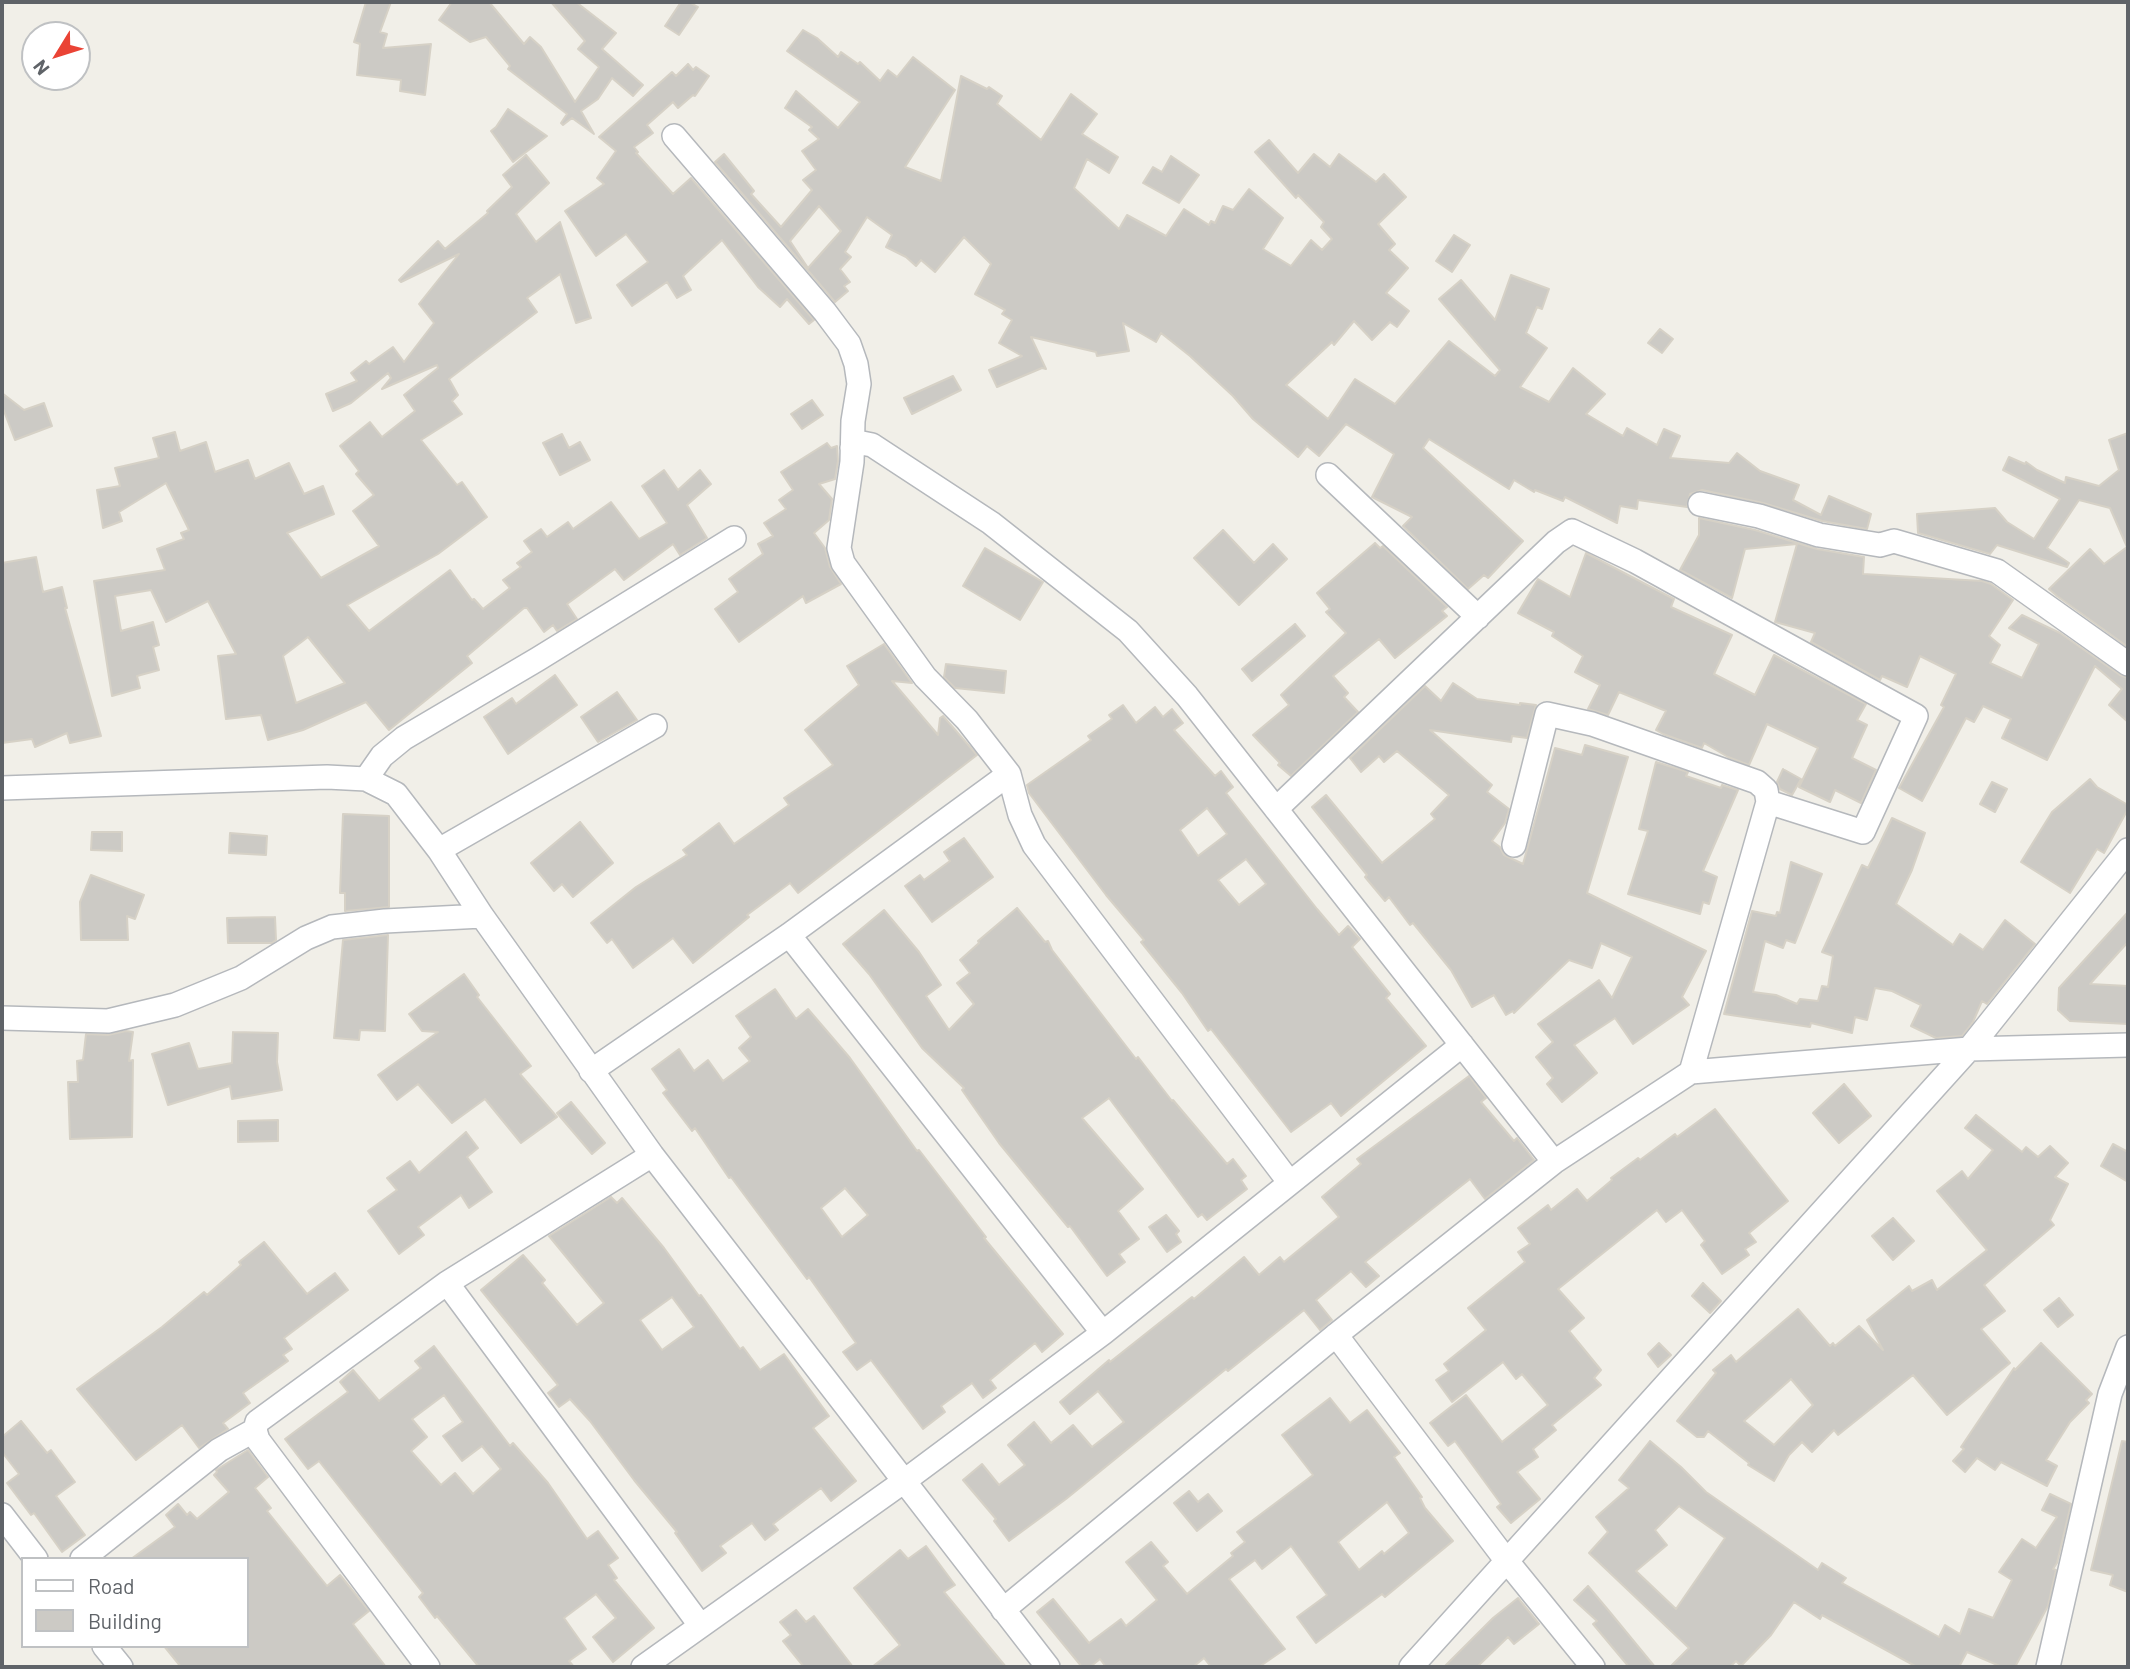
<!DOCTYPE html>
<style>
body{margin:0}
#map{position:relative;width:2130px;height:1669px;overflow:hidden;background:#f1efe8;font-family:Barlow,sans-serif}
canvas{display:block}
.frame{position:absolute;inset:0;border:4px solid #5f6368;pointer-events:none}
.legend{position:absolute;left:21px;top:1557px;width:228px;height:91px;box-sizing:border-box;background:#fff;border:2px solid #bfc1c3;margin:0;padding:9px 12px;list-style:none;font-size:21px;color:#5f6368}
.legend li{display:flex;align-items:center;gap:14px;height:35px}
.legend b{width:35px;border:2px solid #bfc1c3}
.north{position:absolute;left:21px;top:21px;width:70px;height:70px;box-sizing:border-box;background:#fff;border:2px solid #bfc1c3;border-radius:50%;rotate:232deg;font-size:19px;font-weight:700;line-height:28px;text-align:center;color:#5f6368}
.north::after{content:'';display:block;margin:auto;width:24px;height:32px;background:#ea4335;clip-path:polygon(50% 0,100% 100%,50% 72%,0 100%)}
</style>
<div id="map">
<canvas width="2130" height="1669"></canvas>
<div class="frame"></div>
<ul class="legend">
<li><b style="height:9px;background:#fff"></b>Road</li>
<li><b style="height:19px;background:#cccac5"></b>Building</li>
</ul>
<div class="north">N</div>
</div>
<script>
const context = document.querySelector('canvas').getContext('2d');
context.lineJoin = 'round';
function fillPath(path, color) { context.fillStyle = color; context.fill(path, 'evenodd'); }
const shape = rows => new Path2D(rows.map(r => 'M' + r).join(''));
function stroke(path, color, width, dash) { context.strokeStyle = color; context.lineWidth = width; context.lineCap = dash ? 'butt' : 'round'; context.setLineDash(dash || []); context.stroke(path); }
const building = shape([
 [366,2,391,2,380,32,387,34,383,48,431,44,425,95,400,91,401,80,357,75,360,44,354,42,366,2],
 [452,2,489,2,524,44,530,37,541,47,575,102,599,67,578,49,585,41,551,2,576,2,616,33,602,49,643,85,633,96,612,78,598,99,581,111,594,134,572,118,563,125,561,123,567,114,508,69,510,66,486,37,470,42,439,20,452,2],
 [681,2,689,2,698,7,679,35,665,26,681,2],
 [803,30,817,38,838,57,841,52,858,64,860,62,880,81,888,70,897,77,913,57,955,90,905,167,941,181,961,76,987,89,989,87,1002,96,997,104,1041,140,1071,94,1097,114,1082,134,1118,157,1109,173,1087,159,1074,188,1119,229,1127,215,1166,236,1184,209,1209,225,1211,221,1215,223,1223,206,1233,210,1249,189,1283,218,1263,249,1291,266,1311,240,1322,250,1332,239,1321,227,1324,222,1298,195,1296,198,1255,152,1269,140,1298,173,1314,154,1330,167,1339,154,1376,182,1384,174,1406,197,1378,224,1395,244,1389,250,1408,268,1386,293,1409,311,1397,327,1390,322,1372,340,1354,321,1334,345,1332,342,1286,385,1328,419,1355,379,1395,404,1449,341,1495,376,1500,370,1439,299,1461,280,1495,320,1511,275,1549,289,1542,309,1537,307,1526,333,1547,348,1520,387,1549,402,1573,368,1605,394,1586,414,1623,436,1627,428,1657,445,1664,429,1680,436,1670,458,1729,463,1737,453,1760,471,1799,485,1793,500,1821,515,1829,496,1871,514,1867,529,1822,521,1763,503,1702,490,1690,494,1687,507,1638,500,1637,509,1620,506,1617,523,1565,497,1563,501,1535,490,1534,492,1514,480,1509,489,1429,439,1423,448,1523,541,1488,578,1484,575,1468,589,1403,526,1412,517,1372,497,1394,454,1346,424,1319,456,1307,446,1298,457,1253,419,1233,396,1190,356,1161,333,1156,342,1123,323,1129,351,1097,356,1096,352,1031,337,1046,369,1042,368,997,387,989,370,1022,356,999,343,1012,320,1002,314,1005,310,975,294,991,264,964,237,935,272,921,260,916,266,906,257,886,247,892,235,867,217,845,252,851,257,840,269,850,282,844,286,848,291,835,302,715,162,724,154,754,191,751,194,781,227,812,190,803,180,816,170,802,151,819,139,809,130,812,127,785,108,796,91,838,128,860,102,787,51,803,30],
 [819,206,841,231,808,268,790,241,819,206],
 [688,64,693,70,696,67,709,76,695,96,693,95,678,108,673,102,647,125,653,133,634,147,638,152,636,153,673,194,691,178,814,320,809,324,787,299,780,307,758,287,722,240,683,276,691,290,677,298,667,282,632,306,617,285,648,262,626,234,596,256,565,211,604,184,597,178,616,151,599,137,672,72,676,76,688,64],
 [508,109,547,136,513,162,491,131,496,127,508,109],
 [526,155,549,183,516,214,536,242,560,222,591,318,576,323,560,274,527,298,537,312,449,379,458,395,452,401,462,414,421,440,457,485,462,482,487,517,438,554,347,605,369,631,450,570,472,600,474,599,483,609,510,588,503,580,521,567,517,563,532,552,524,541,541,529,547,537,568,522,573,529,611,502,639,539,667,523,642,486,664,470,678,490,700,470,711,484,687,505,707,538,680,555,673,544,624,580,615,569,567,604,577,619,557,631,553,625,544,632,527,608,524,608,467,656,472,663,389,730,366,702,303,730,268,740,261,715,226,719,218,656,236,654,208,601,166,622,151,590,115,596,121,631,153,622,159,645,153,647,159,670,137,676,140,688,112,696,94,581,165,570,157,549,184,539,181,533,189,530,166,483,119,512,122,521,103,528,97,490,120,486,115,468,159,458,153,438,175,432,180,451,206,442,215,472,248,460,255,479,289,463,304,494,323,486,334,514,287,533,321,578,379,546,353,511,374,495,356,474,359,471,340,446,370,422,382,437,415,411,404,395,438,368,437,365,382,389,391,378,388,373,351,403,333,411,326,394,357,381,351,373,366,361,369,364,393,347,404,362,434,323,419,304,459,254,401,282,399,280,438,241,445,249,488,213,487,211,512,187,503,175,526,155],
 [308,637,345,683,296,703,283,656,308,637],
 [1171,156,1199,175,1179,203,1143,183,1153,167,1162,172,1171,156],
 [1454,235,1470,245,1452,272,1436,261,1454,235],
 [1660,329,1673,339,1662,353,1648,343,1660,329],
 [953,376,961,390,912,414,904,398,953,376],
 [2,393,24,410,44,403,52,426,15,440,2,406,2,393],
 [812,400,823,415,802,429,791,414,812,400],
 [2128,433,2128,647,2057,596,2049,589,2090,549,2104,564,2127,547,2110,508,2079,500,2047,548,2069,563,2067,567,1997,545,1990,554,1918,533,1917,514,1995,508,2007,522,2034,539,2060,499,2003,470,2009,457,2025,464,2026,462,2037,470,2065,483,2066,477,2099,486,2119,470,2109,440,2128,433],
 [562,434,569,448,580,442,590,460,560,475,543,443,562,434],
 [827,443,831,448,837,446,838,461,835,479,819,484,832,499,829,520,814,533,825,548,830,567,841,584,806,603,803,596,739,642,715,609,738,592,729,579,763,554,758,544,773,536,764,523,786,509,779,500,793,490,781,472,827,443],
 [1699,518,1755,530,1817,549,1864,557,1863,574,1982,581,1991,584,2013,600,1989,636,2000,645,1990,663,2022,678,2039,644,2009,628,2022,615,2060,633,2120,675,2128,678,2128,722,2109,705,2122,689,2095,666,2047,760,2002,738,2011,719,1983,706,1974,722,1966,718,1922,801,1899,788,1944,707,1941,705,1956,674,1920,656,1907,687,1882,676,1880,680,1811,642,1815,633,1775,622,1797,544,1745,549,1732,598,1680,570,1699,535,1699,518],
 [1223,530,1254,563,1273,544,1287,559,1239,605,1194,558,1223,530],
 [1375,543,1380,548,1383,546,1447,607,1442,611,1447,616,1395,658,1379,639,1333,676,1348,693,1344,697,1358,712,1291,776,1278,765,1280,763,1253,735,1289,705,1281,695,1346,633,1326,612,1330,609,1317,593,1375,543],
 [985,548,1043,582,1020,620,963,586,985,548],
 [1586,553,1674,599,1671,607,1732,635,1714,674,1755,695,1774,655,1866,704,1857,720,1867,725,1852,758,1876,770,1861,803,1835,790,1830,802,1799,787,1818,748,1767,724,1749,765,1728,757,1704,743,1702,748,1663,734,1656,730,1666,711,1619,692,1608,715,1588,709,1600,685,1575,672,1583,656,1552,636,1554,632,1518,613,1538,579,1570,597,1586,553],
 [36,557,43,592,62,587,67,608,65,608,101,736,70,743,67,733,35,747,32,739,2,743,2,563,36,557],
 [1295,624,1305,636,1252,681,1242,669,1295,624],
 [884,644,912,683,892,681,938,735,940,718,943,716,977,755,798,893,790,883,747,915,749,917,693,963,673,938,633,968,612,939,607,943,591,923,636,887,687,855,683,850,719,823,734,844,789,805,784,798,833,765,805,730,859,685,847,666,884,644],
 [946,664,1006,671,1004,693,955,688,944,677,946,664],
 [555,675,577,705,508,754,484,717,512,698,516,704,555,675],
 [1453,683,1477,699,1520,705,1520,703,1536,705,1527,738,1512,736,1511,742,1430,730,1492,785,1487,792,1509,809,1505,823,1492,841,1500,847,1504,855,1523,864,1555,748,1582,755,1585,745,1628,757,1587,893,1706,951,1682,997,1689,1005,1633,1044,1615,1018,1574,1045,1597,1073,1562,1102,1547,1084,1553,1078,1536,1057,1553,1042,1538,1024,1599,980,1612,998,1632,957,1601,943,1592,968,1569,960,1514,1013,1513,1011,1506,1015,1494,995,1472,1007,1451,970,1413,923,1410,925,1389,897,1385,901,1365,877,1367,875,1312,807,1326,795,1382,863,1435,819,1431,814,1449,795,1397,751,1384,762,1379,756,1361,772,1350,758,1425,686,1441,701,1453,683],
 [617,692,637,720,598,742,581,717,617,692],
 [1123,705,1136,723,1155,707,1163,717,1172,709,1183,723,1174,730,1215,776,1221,771,1233,787,1226,793,1317,909,1339,935,1348,926,1360,939,1352,947,1390,994,1386,998,1426,1046,1341,1116,1331,1103,1291,1132,1211,1029,1208,1031,1182,993,1141,942,1144,940,1106,895,1029,793,1027,785,1091,740,1088,736,1112,719,1109,715,1123,705],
 [1207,808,1227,834,1198,856,1180,830,1207,808],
 [1246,859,1266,884,1239,905,1218,880,1246,859],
 [1656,762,1688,772,1686,776,1721,788,1722,785,1738,790,1703,871,1717,877,1709,904,1703,902,1700,914,1628,894,1648,831,1639,829,1656,762],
 [1783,769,1801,779,1792,795,1780,789,1777,782,1783,769],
 [2090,779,2097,787,2128,805,2128,809,2104,853,2097,849,2070,893,2021,862,2052,812,2090,779],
 [1992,782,2007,789,1995,812,1980,804,1992,782],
 [343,814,389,816,389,907,345,911,345,893,340,893,343,814],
 [1892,818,1925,833,1912,870,1896,904,1953,945,1960,934,1983,950,2005,920,2035,944,1987,1004,1982,1001,1973,1022,1962,1036,1936,1038,1911,1026,1921,1005,1892,991,1875,988,1867,1020,1855,1017,1852,1033,1811,1023,1810,1027,1724,1014,1752,911,1776,916,1777,912,1780,913,1791,862,1822,874,1795,943,1786,940,1783,948,1765,941,1753,992,1776,995,1797,1004,1800,999,1818,1001,1822,986,1828,987,1833,956,1822,952,1862,865,1868,868,1892,818],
 [580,822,613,863,573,897,562,884,554,891,531,863,580,822],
 [92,832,122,832,122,851,91,850,92,832],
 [230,833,267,836,266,855,229,853,230,833],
 [964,838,993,877,932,922,905,886,920,875,924,880,950,861,944,852,964,838],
 [91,875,144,895,135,919,127,916,128,940,81,940,80,902,91,875],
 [1017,908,1045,942,1048,941,1052,950,1136,1059,1138,1057,1172,1101,1173,1100,1227,1164,1233,1159,1246,1176,1241,1180,1247,1189,1207,1220,1202,1214,1198,1217,1109,1098,1082,1118,1143,1189,1118,1211,1139,1239,1119,1254,1125,1262,1107,1276,1070,1226,1068,1227,999,1143,962,1090,964,1088,922,1048,869,974,843,944,884,910,919,952,941,985,926,996,949,1030,974,1004,957,983,970,973,960,960,979,943,978,941,1017,908],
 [2128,912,2128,942,2090,984,2128,986,2128,1024,2070,1021,2058,1010,2059,988,2128,912],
 [275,917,276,940,272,943,228,943,227,918,275,917],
 [388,935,385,1031,360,1030,359,1040,334,1038,343,940,388,935],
 [464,974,479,995,477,997,531,1066,520,1074,557,1117,521,1143,485,1099,452,1123,418,1084,397,1100,378,1075,438,1032,422,1031,409,1014,464,974],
 [775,989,796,1019,808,1009,850,1058,917,1151,919,1150,986,1237,984,1238,1063,1334,1042,1352,1035,1343,990,1380,996,1388,983,1398,972,1383,941,1406,945,1412,923,1429,871,1360,857,1370,843,1352,856,1343,809,1277,807,1279,731,1177,729,1178,695,1128,692,1131,663,1093,667,1090,652,1069,679,1049,694,1071,708,1060,723,1081,750,1061,739,1048,751,1037,736,1016,775,989],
 [845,1188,868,1215,842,1237,821,1208,845,1188],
 [126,1031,133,1032,129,1061,133,1060,132,1137,70,1139,68,1082,78,1082,77,1061,83,1060,86,1034,108,1035,126,1031],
 [233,1032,278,1033,277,1062,282,1090,232,1099,230,1086,168,1105,152,1054,189,1043,198,1069,232,1063,233,1032],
 [1469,1076,1486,1098,1481,1102,1514,1141,1517,1138,1534,1160,1485,1199,1470,1179,1365,1262,1379,1276,1366,1287,1351,1271,1316,1300,1332,1320,1320,1330,1304,1310,1228,1371,1226,1369,1066,1499,1009,1541,994,1521,996,1519,963,1480,982,1464,999,1485,1025,1465,1008,1445,1034,1422,1051,1443,1073,1425,1092,1447,1124,1422,1098,1391,1070,1414,1060,1402,1109,1360,1110,1362,1192,1297,1194,1299,1244,1257,1259,1275,1280,1257,1284,1262,1339,1217,1322,1197,1361,1164,1357,1159,1469,1076],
 [1844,1084,1871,1116,1839,1143,1813,1113,1844,1084],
 [571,1102,605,1143,592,1154,557,1113,571,1102],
 [1715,1109,1788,1201,1749,1233,1756,1242,1745,1249,1749,1255,1722,1274,1701,1245,1705,1241,1682,1210,1666,1222,1657,1210,1558,1289,1584,1318,1569,1331,1601,1370,1594,1378,1601,1385,1552,1425,1556,1430,1533,1449,1538,1457,1517,1472,1540,1499,1511,1523,1497,1507,1501,1504,1455,1441,1448,1446,1430,1423,1466,1395,1502,1442,1548,1405,1522,1374,1516,1379,1503,1362,1452,1402,1436,1380,1449,1371,1444,1364,1486,1330,1468,1308,1525,1262,1518,1252,1530,1244,1518,1228,1548,1205,1551,1210,1577,1189,1587,1201,1612,1180,1611,1178,1638,1158,1640,1160,1675,1134,1677,1137,1715,1109],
 [1976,1115,2022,1152,2026,1147,2038,1157,2050,1146,2068,1163,2055,1177,2068,1184,2050,1220,2054,1225,1984,1285,2005,1311,1981,1329,2010,1363,1947,1415,1913,1375,1838,1435,1834,1430,1812,1452,1802,1442,1789,1455,1774,1481,1748,1465,1749,1463,1708,1431,1704,1437,1697,1437,1677,1421,1716,1373,1713,1370,1731,1355,1736,1362,1798,1309,1830,1346,1833,1343,1835,1346,1859,1326,1883,1350,1867,1320,1909,1286,1912,1291,1932,1280,1937,1290,1987,1250,1937,1191,1962,1171,1968,1179,1993,1150,1965,1128,1976,1115],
 [1791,1379,1813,1405,1774,1445,1744,1421,1791,1379],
 [278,1120,278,1141,238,1142,238,1121,278,1120],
 [466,1132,478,1148,467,1157,492,1192,469,1208,461,1195,418,1227,424,1235,399,1254,368,1211,397,1190,387,1178,410,1161,419,1173,466,1132],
 [2113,1144,2128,1152,2128,1182,2101,1166,2113,1144],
 [611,1197,617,1203,622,1198,664,1248,699,1296,701,1295,740,1349,743,1347,760,1370,784,1354,829,1416,813,1428,856,1481,831,1501,821,1488,773,1524,778,1530,765,1540,752,1523,720,1546,726,1553,702,1571,675,1533,677,1532,634,1480,590,1421,570,1399,559,1407,548,1393,558,1385,481,1290,523,1255,545,1280,542,1283,577,1325,604,1303,549,1236,611,1197],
 [672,1297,694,1327,662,1350,640,1320,672,1297],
 [1166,1215,1179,1231,1176,1234,1181,1242,1167,1252,1149,1227,1166,1215],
 [1893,1218,1914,1241,1893,1260,1872,1236,1893,1218],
 [264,1242,307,1294,335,1273,348,1290,284,1338,292,1349,283,1355,288,1361,243,1393,250,1403,223,1423,228,1429,199,1448,182,1425,136,1460,77,1389,162,1327,204,1292,207,1295,241,1265,239,1262,264,1242],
 [1703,1283,1721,1301,1710,1313,1692,1296,1703,1283],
 [2059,1298,2073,1315,2058,1327,2044,1310,2059,1298],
 [1659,1343,1671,1355,1658,1367,1648,1354,1659,1343],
 [2041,1343,2092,1394,2086,1400,2089,1403,2070,1422,2046,1460,2057,1466,2047,1486,2001,1462,1995,1470,1977,1458,1965,1472,1953,1461,1964,1449,1961,1447,2014,1368,2015,1370,2041,1343],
 [434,1346,510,1446,513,1443,548,1483,587,1539,598,1531,618,1558,608,1565,617,1578,614,1580,654,1628,613,1662,593,1637,616,1618,596,1594,564,1618,586,1649,569,1661,574,1667,479,1667,437,1616,435,1618,419,1597,423,1593,319,1461,308,1469,285,1439,348,1392,340,1382,353,1370,379,1401,421,1368,415,1361,434,1346],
 [444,1395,463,1422,443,1436,462,1461,482,1446,501,1469,473,1494,455,1473,441,1485,411,1451,427,1437,412,1419,444,1395],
 [1330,1398,1350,1423,1367,1410,1400,1453,1394,1457,1422,1497,1420,1498,1425,1508,1453,1541,1385,1597,1382,1594,1316,1643,1297,1617,1327,1595,1291,1546,1262,1569,1255,1560,1229,1579,1285,1649,1259,1667,1211,1667,1204,1658,1193,1667,1106,1667,1100,1659,1090,1667,1082,1667,1037,1612,1053,1599,1089,1643,1121,1619,1126,1626,1157,1600,1126,1562,1151,1542,1168,1562,1163,1566,1187,1594,1233,1556,1231,1553,1245,1542,1237,1532,1313,1475,1282,1435,1330,1398],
 [1387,1502,1409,1533,1384,1554,1382,1551,1359,1570,1338,1542,1387,1502],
 [21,1421,47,1453,51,1450,75,1482,56,1496,85,1535,62,1552,34,1513,31,1515,7,1483,19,1474,2,1452,2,1437,21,1421],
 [1650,1441,1681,1467,1706,1492,1818,1570,1822,1563,1846,1578,1842,1583,1939,1637,1945,1625,1960,1634,1969,1609,1993,1618,2012,1580,1999,1572,2022,1539,2036,1548,2057,1517,2042,1510,2050,1494,2071,1504,2057,1563,2053,1569,2056,1570,2048,1606,2015,1667,2002,1667,1967,1652,1959,1667,1917,1667,1822,1615,1820,1619,1794,1602,1771,1635,1741,1666,1736,1661,1730,1667,1670,1667,1689,1648,1589,1553,1608,1532,1596,1517,1629,1488,1619,1480,1650,1441],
 [1679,1506,1725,1538,1676,1609,1636,1571,1667,1545,1655,1530,1679,1506],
 [2122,1441,2128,1442,2128,1592,2110,1585,2113,1575,2091,1570,2122,1441],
 [248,1450,268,1477,255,1488,271,1508,267,1511,327,1586,340,1575,357,1596,369,1611,353,1624,386,1667,181,1667,164,1646,247,1646,247,1559,131,1559,175,1527,166,1515,178,1504,187,1515,190,1512,197,1519,229,1492,214,1475,217,1472,216,1470,248,1450],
 [1189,1491,1198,1502,1208,1494,1222,1511,1197,1531,1174,1503,1189,1491],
 [926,1546,955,1585,944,1592,1006,1667,872,1667,900,1645,854,1588,900,1550,908,1559,926,1546],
 [1588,1586,1609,1611,1655,1667,1629,1667,1593,1624,1597,1621,1574,1600,1588,1586],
 [1518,1598,1539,1624,1514,1644,1508,1637,1477,1667,1444,1667,1493,1618,1518,1598],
 [796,1610,806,1622,814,1616,853,1667,804,1667,783,1641,791,1635,780,1622,796,1610]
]);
const minor = shape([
 [674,136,825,312,849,344,856,364,859,384,853,421,852,462,839,548,843,563,925,677,967,720,1009,774,1020,815,1034,845,1290,1183],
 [852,448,862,443,872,445,991,523,1128,631,1187,696,1554,1162],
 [1328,475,1478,617],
 [1700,504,1759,516,1819,535,1880,545,1894,541,1997,571,2128,664],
 [366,779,382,756,404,738,538,659,734,538],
 [2,788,327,777,366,779,396,794,439,850,482,916,652,1155,1048,1667],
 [1276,809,1556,542,1572,531,1635,561,1916,716,1863,832,1768,802],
 [1514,845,1547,714,1592,724,1757,782,1766,790,1768,802,1691,1072],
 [439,850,655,726],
 [789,935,1103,1333],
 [2,1018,108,1021,175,1005,241,978,306,938,332,927,385,921,482,916],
 [591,1071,789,935,1009,774],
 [447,1283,700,1625],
 [1336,1335,1506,1560,1593,1667],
 [2,1515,36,1559],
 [82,1559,219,1450,255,1430],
 [1003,1610,1336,1335,1554,1162,1691,1072,1969,1049,2128,1045],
 [104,1646,121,1667],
 [428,1667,258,1440,255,1430,257,1422,447,1283,652,1155],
 [643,1667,903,1482,1103,1333,1462,1045],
 [1411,1667,1969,1049,2128,850],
 [2048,1667,2110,1394,2128,1347]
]);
fillPath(building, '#cccac5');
stroke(building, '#d6d1c6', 2);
stroke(minor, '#b5b8bc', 26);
stroke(minor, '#fff', 23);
</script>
